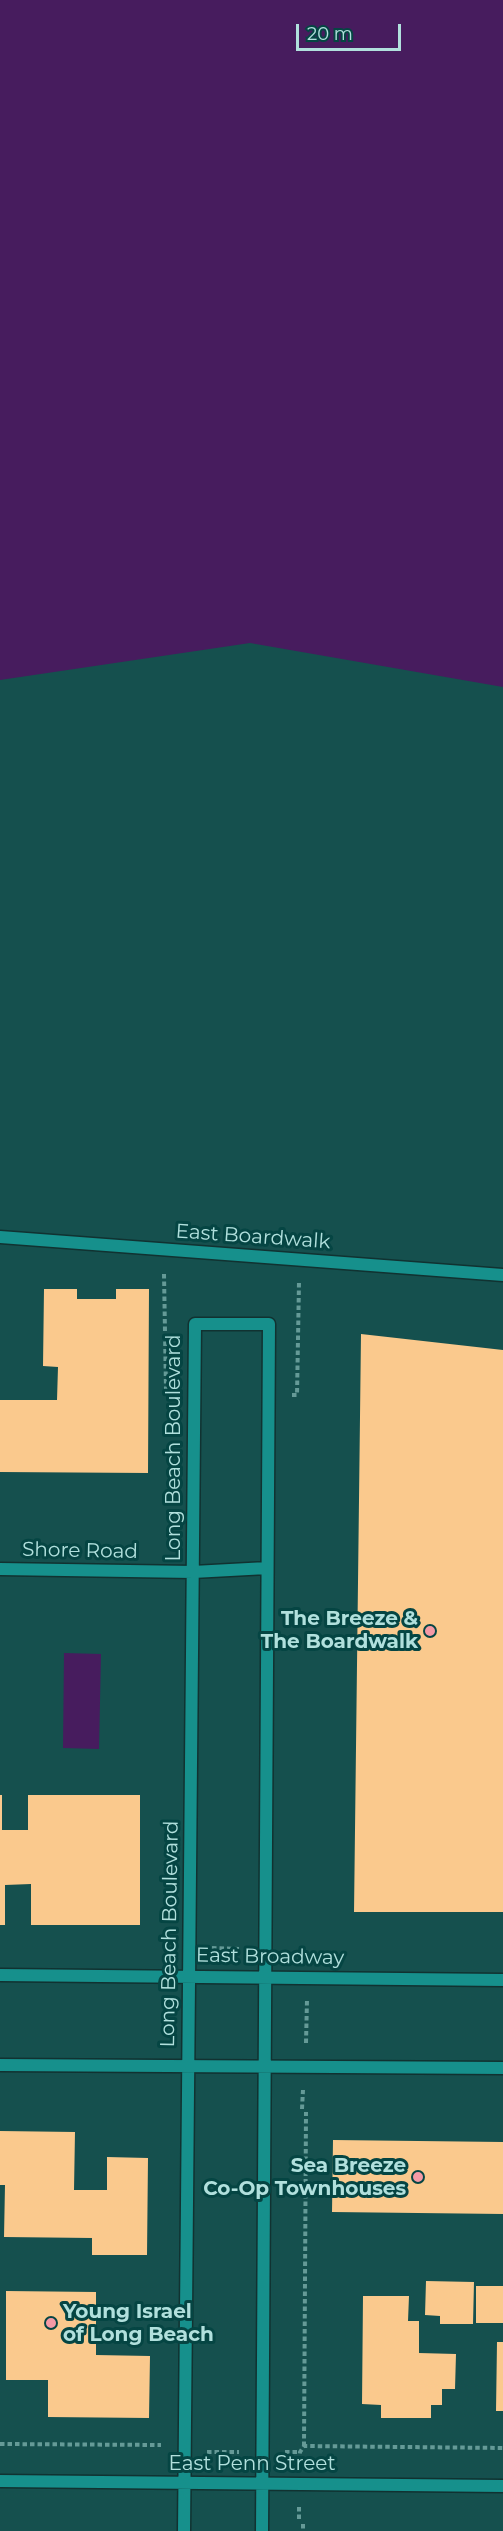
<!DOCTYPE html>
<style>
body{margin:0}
#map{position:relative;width:503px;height:2531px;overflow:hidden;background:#15504e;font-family:Montserrat,sans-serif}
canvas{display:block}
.scale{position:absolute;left:296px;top:24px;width:105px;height:27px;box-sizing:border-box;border:3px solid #b1e0dd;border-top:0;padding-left:8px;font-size:18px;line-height:21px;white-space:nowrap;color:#b1e0dd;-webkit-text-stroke:4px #054543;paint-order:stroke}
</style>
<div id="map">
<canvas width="503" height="2531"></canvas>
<div class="scale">20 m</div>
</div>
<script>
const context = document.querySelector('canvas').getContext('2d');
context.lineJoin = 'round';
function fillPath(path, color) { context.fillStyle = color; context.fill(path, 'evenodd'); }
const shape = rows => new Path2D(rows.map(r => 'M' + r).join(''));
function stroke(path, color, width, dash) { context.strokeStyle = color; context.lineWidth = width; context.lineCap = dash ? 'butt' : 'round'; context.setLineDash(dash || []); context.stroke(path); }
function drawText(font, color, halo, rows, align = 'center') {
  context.font = font + ' Montserrat,sans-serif'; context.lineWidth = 6; context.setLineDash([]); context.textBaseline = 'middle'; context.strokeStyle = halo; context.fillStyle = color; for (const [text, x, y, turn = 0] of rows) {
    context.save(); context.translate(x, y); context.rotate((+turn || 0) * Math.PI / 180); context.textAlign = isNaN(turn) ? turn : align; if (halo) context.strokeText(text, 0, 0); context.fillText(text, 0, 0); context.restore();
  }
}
const water = shape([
 [0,0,503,0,503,687,250,643,0,680],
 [64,1653,101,1654,99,1749,63,1748]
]);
const building = shape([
 [44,1289,77,1289,77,1299,116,1299,116,1289,149,1289,148,1473,0,1472,0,1400,57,1400,58,1367,43,1366],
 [361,1334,503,1350,503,1912,354,1912],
 [0,1795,2,1795,2,1830,28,1830,28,1795,140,1795,140,1925,31,1925,31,1884,5,1885,5,1925,0,1925],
 [0,2131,75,2132,74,2190,107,2190,107,2157,148,2158,147,2255,92,2255,92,2238,4,2237,5,2185,0,2185],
 [333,2140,503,2142,503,2214,332,2212],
 [426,2281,474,2282,473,2324,440,2324,440,2316,425,2315],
 [476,2286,503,2286,503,2323,476,2323],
 [6,2291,96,2292,96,2355,150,2356,149,2418,48,2417,48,2380,6,2380],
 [363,2296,409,2296,408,2321,419,2321,419,2353,456,2354,455,2389,442,2389,442,2405,431,2405,431,2418,381,2418,381,2405,362,2404],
 [497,2342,503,2342,503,2411,496,2411]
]);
const path = shape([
 [164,1274,166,1390,171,1390],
 [292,1395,297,1395,299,1282],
 [212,1948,241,1949],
 [306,2043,307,2000],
 [302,2109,303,2090],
 [0,2444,161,2445],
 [304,2446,306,2112],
 [207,2452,239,2452],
 [285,2452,300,2452],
 [299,2461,300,2452,304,2446,503,2448],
 [299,2507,299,2520],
 [303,2524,303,2531]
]);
const street = shape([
 [0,1237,503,1275],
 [0,1569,193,1572,267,1568],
 [0,1975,503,1980],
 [0,2065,503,2068],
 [0,2481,503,2486],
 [184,2531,195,1324,269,1324,262,2531]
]);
const markers = [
 [430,1631,6,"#f49aa6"],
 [418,2177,6,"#f49aa6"],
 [51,2323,6,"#f49aa6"]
];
const streetNames = [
 ["East Boardwalk",253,1237,4],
 ["Long Beach Boulevard",174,1448,-90],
 ["Shore Road",80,1551,1],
 ["Long Beach Boulevard",170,1934,-89],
 ["East Broadway",270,1957,1],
 ["East Penn Street",252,2464]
];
const poiNames = [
 ["The Breeze &",418,1619],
 ["The Boardwalk",418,1642],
 ["Sea Breeze",406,2166],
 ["Co-Op Townhouses",406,2189],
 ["Young Israel",63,2312,"left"],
 ["of Long Beach",63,2335,"left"]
];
fillPath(water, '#471c5e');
fillPath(building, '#fac98d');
stroke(street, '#113231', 15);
stroke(path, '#659a97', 4, [4.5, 3]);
stroke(street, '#16908c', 12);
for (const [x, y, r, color] of markers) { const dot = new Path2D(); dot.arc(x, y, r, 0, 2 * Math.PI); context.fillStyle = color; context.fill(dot); stroke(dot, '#054543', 2); }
drawText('20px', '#b1e0dd', '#054543', streetNames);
drawText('bold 20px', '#b1e0dd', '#054543', poiNames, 'right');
</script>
